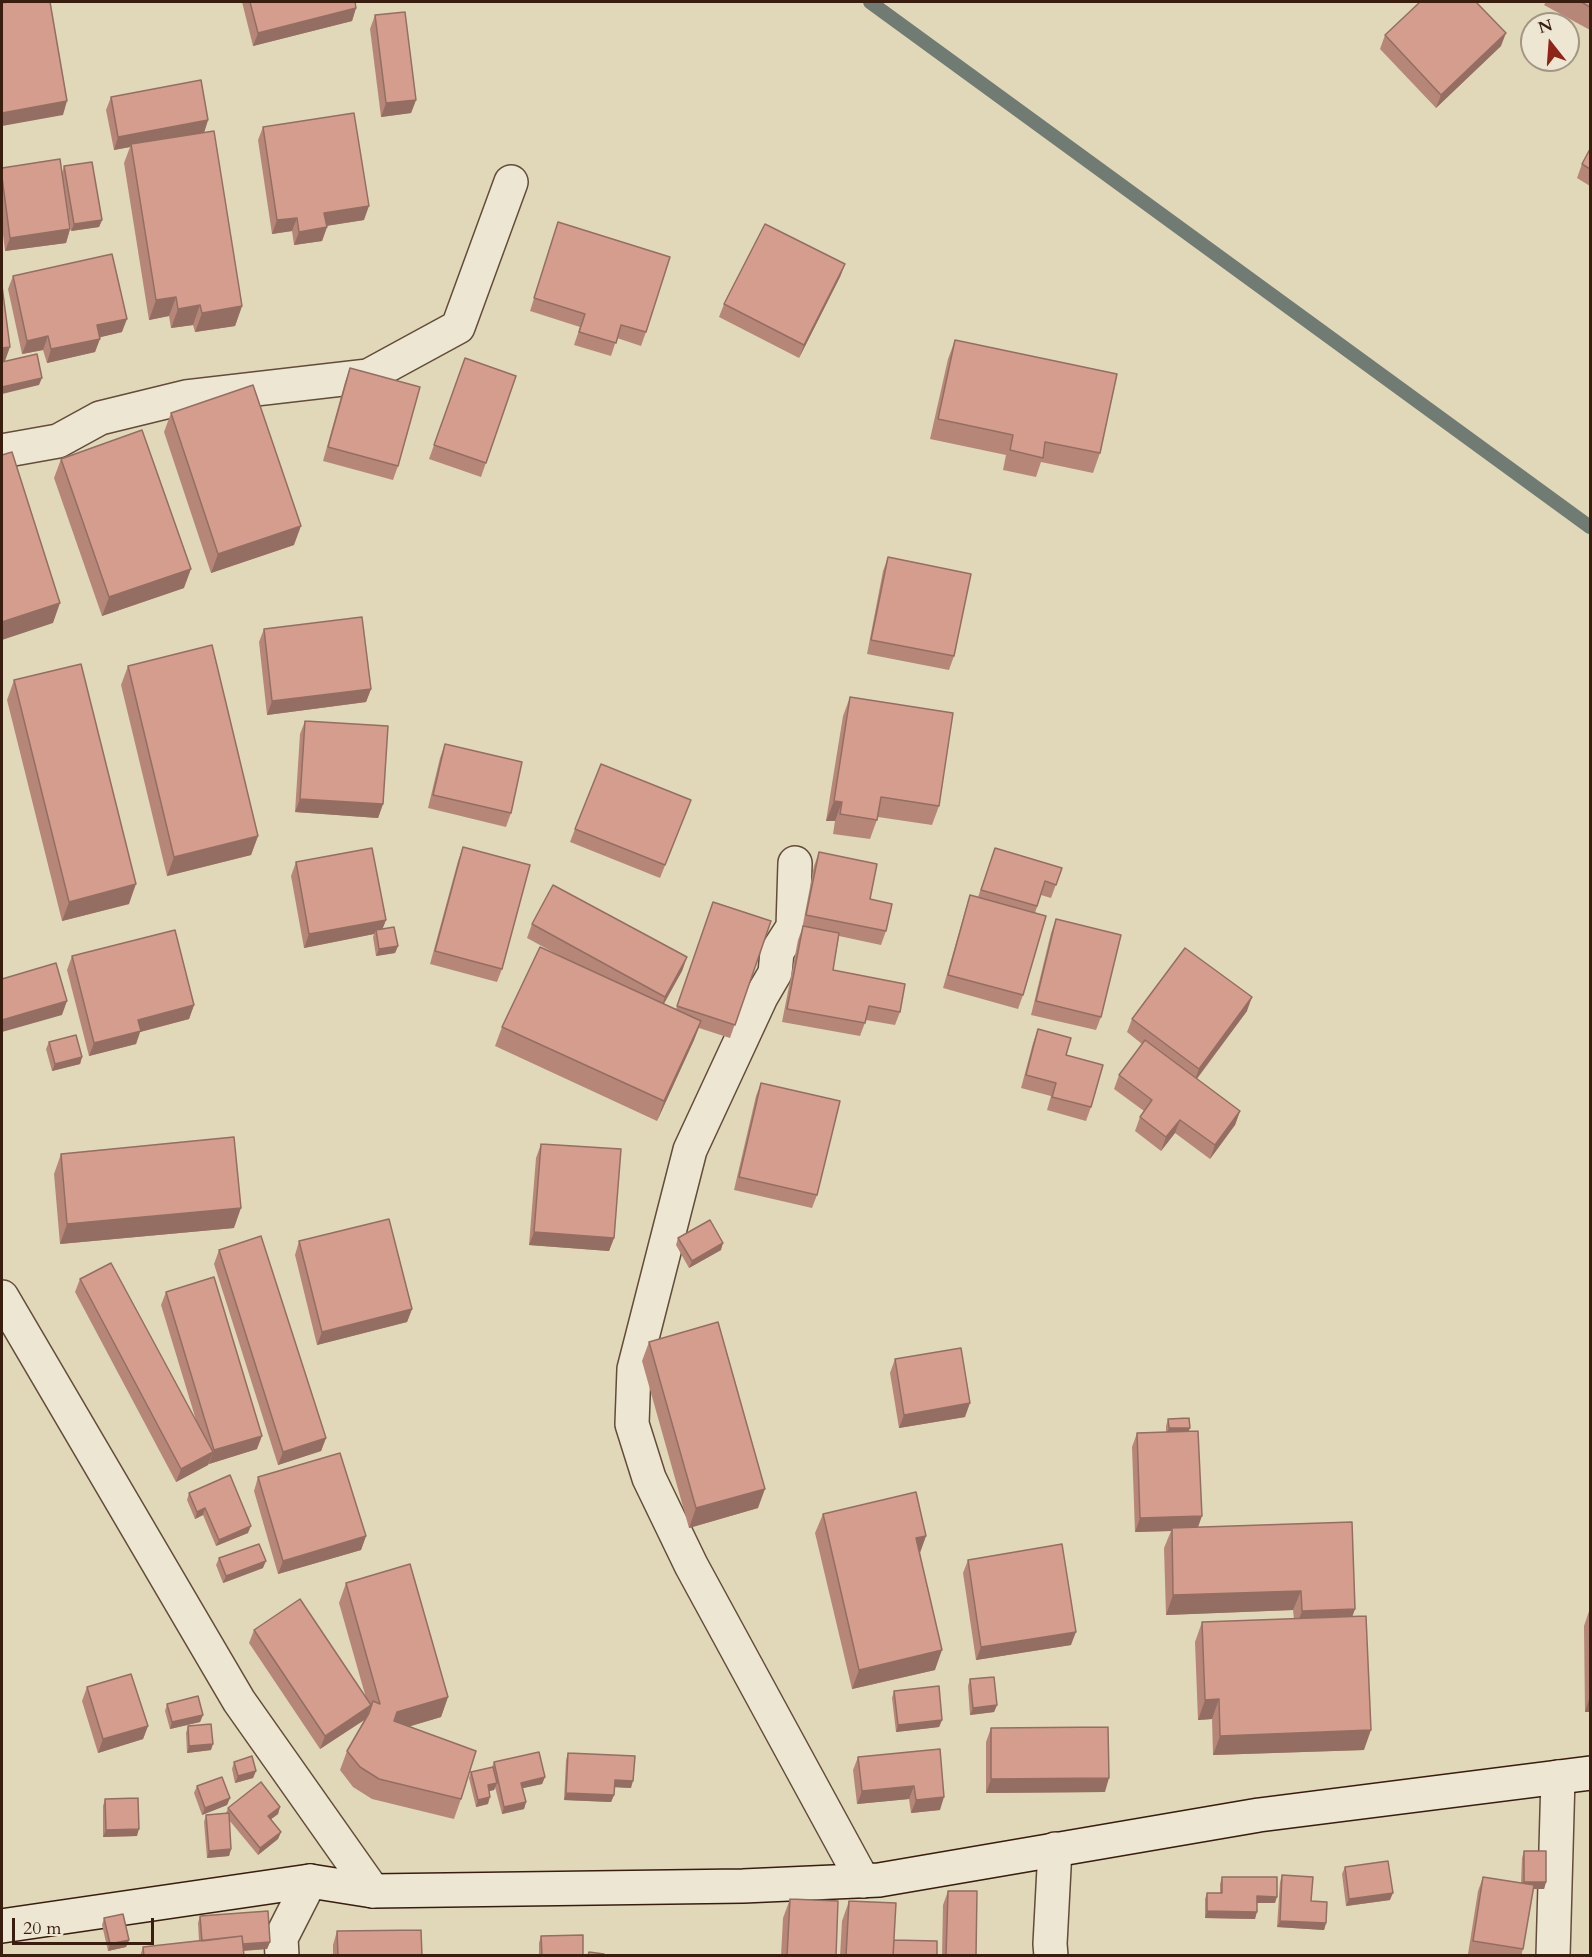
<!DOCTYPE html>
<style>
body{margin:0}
#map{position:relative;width:1592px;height:1957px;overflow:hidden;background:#e1d8b9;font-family:Cardo,serif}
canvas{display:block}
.frame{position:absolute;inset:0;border:3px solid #391d0f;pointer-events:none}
.north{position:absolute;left:1520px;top:12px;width:60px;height:60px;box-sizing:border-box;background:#ece6d2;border:2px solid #a49684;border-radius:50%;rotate:343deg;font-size:16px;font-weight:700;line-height:24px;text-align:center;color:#391d0f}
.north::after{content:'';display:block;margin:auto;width:21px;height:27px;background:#8f2418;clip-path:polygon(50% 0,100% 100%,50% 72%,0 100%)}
.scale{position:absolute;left:12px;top:1918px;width:142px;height:27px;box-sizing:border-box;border:3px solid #391d0f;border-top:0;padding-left:8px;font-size:18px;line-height:21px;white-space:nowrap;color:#391d0f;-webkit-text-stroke:4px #ece6d2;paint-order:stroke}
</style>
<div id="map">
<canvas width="1592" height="1957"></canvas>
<div class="frame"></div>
<div class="north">N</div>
<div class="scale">20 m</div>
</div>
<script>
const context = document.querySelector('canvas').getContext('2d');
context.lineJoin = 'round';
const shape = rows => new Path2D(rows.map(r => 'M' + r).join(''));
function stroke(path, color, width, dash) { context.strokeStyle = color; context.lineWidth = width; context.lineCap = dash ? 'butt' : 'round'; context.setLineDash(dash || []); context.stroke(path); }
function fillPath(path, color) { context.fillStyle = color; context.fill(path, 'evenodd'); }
const stream = shape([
 [870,2,1590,527]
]);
const street = shape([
 [2,451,58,441,100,418,186,397,368,376,458,327,511,182],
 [795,863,793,927,777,952,775,973,761,997,690,1150,634,1369,632,1424,649,1478,691,1565,863,1881],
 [2,1297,239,1701,373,1891],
 [282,1956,281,1938,310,1881],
 [1051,1956,1050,1944,1055,1849],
 [1553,1956,1558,1777]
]);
const secondary = shape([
 [2,1926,310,1881,373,1891,743,1886,879,1880,1259,1815,1590,1773]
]);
const wall = shape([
 [242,2,355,2,356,8,352,21,253,46],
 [1546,2,1590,2,1590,30,1544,5],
 [375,15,416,100,411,113,381,117,370,29],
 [1385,35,1501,46,1436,108,1380,49],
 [111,97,208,120,204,132,242,306,235,326,195,332,193,325,171,328,169,316,149,320,124,163,130,147,114,150,106,110],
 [263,127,364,220,326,226,327,227,322,241,294,245,292,231,272,234,258,140],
 [1590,149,1590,186,1577,178,1582,164],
 [64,166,102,220,99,227,71,231,67,205,70,229,66,243,5,251,2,226,2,168,62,173],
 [558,222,646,332,641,346,617,338,611,356,574,345,580,327,530,311],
 [845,264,840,277,799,358,719,317,724,304],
 [13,276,122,332,100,337,95,352,47,363,43,350,22,354,8,289],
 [955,340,1100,453,1093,473,1041,462,1036,477,1003,470,1006,455,930,439,948,359],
 [465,358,516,376,481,477,429,459],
 [350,368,398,466,393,480,323,461,345,382],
 [171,413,294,545,211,573,164,432],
 [61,459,184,588,102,616,54,478],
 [888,557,954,656,949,670,867,654,883,571],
 [264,629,371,689,366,702,267,715,259,642],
 [128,666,258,836,251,855,167,876,121,685],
 [14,680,129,904,62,921,7,700],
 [850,697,939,806,932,825,878,817,870,839,833,834,835,821,826,821,843,716],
 [305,721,383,804,378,818,295,812,300,734],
 [445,744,511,813,506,827,428,808,440,758],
 [691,800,660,878,570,842,575,829],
 [463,847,502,969,497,982,430,964,458,861],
 [995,848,1062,868,1051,898,1041,895,1035,913,1023,995,1018,1009,943,988,966,908,970,895,978,897],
 [819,852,870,899,886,931,881,945,839,936,833,970,900,1012,895,1025,866,1020,860,1036,782,1022,798,940,802,929,814,866],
 [296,862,386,920,382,929,398,946,395,953,376,956,373,937,374,934,304,948,291,876],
 [713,902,771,921,730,1038,699,1028,694,1040,657,1121,495,1046,502,1027,560,956,527,938,532,924,687,957,682,971,664,1004,676,1009],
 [1056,919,1101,1017,1096,1030,1031,1015,1051,933],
 [72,956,194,1005,189,1019,140,1032,136,1044,89,1056,67,970],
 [1247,1011,1197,1079,1240,1111,1235,1125,1210,1159,1175,1133,1161,1151,1135,1131,1140,1117,1144,1111,1114,1089,1119,1075,1142,1044,1127,1032,1132,1019],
 [1038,1029,1091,1107,1086,1121,1047,1110,1051,1096,1021,1088,1033,1043],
 [49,1042,82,1057,80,1064,52,1071,46,1049],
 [761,1083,817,1195,812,1208,734,1190,756,1096],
 [541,1144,614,1238,609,1251,529,1245,536,1158],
 [61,1154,234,1228,60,1244,54,1174],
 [678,1238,721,1250,689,1268,676,1245],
 [299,1241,412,1309,407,1322,317,1345,295,1255],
 [219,1250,326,1438,321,1451,278,1465,214,1264],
 [80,1279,196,1420,161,1305,166,1292,257,1449,209,1464,209,1463,208,1465,176,1482,75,1292],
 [649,1342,758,1508,689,1528,642,1361],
 [895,1359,965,1417,899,1428,890,1373],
 [1168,1419,1189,1431,1197,1527,1355,1609,1352,1616,1364,1750,1213,1755,1212,1719,1198,1720,1195,1642,1202,1622,1294,1619,1293,1610,1166,1615,1164,1548,1171,1531,1135,1532,1132,1447,1137,1433,1166,1432,1166,1426],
 [258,1477,366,1536,361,1550,278,1574,254,1491],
 [189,1493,248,1533,216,1546,203,1515,195,1519,187,1500],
 [823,1514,926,1536,920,1553,935,1670,852,1689,815,1533],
 [219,1558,263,1568,223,1583,216,1565],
 [968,1560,1071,1645,976,1660,963,1573],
 [346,1583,448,1697,441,1717,408,1727,461,1799,454,1819,372,1799,353,1787,340,1770,347,1751,365,1719,320,1749,249,1643,254,1630,366,1698,339,1603],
 [1590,1608,1590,1712,1585,1712,1584,1626],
 [970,1679,997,1705,994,1712,970,1715,968,1686],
 [87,1687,148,1726,143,1739,98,1753,82,1701],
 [894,1691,942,1720,939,1727,896,1732,892,1698],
 [167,1704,203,1715,200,1722,170,1729,165,1711],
 [188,1726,211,1750,187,1753,186,1733],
 [991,1728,1105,1792,986,1793,986,1742],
 [940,1749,940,1810,911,1813,909,1799,857,1804,853,1770,858,1757],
 [568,1753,631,1788,614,1787,614,1795,611,1802,564,1800,566,1760],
 [234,1762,256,1771,253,1778,235,1783,232,1769],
 [494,1762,545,1777,542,1784,523,1788,526,1802,524,1809,502,1814,495,1787,494,1790,489,1791,488,1804,476,1807,469,1778,471,1772,492,1767],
 [197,1786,230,1798,227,1805,202,1815,194,1793],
 [105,1799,137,1836,103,1837,103,1806],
 [280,1807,278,1814,271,1819,281,1832,278,1839,258,1855,229,1820,231,1849,229,1856,207,1858,204,1822,206,1815,226,1813,228,1808],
 [1524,1851,1546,1882,1544,1889,1533,1889,1523,1949,1521,1956,1475,1956,1468,1954,1478,1891,1483,1877,1521,1883,1522,1858],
 [1345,1867,1390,1900,1346,1906,1342,1874],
 [1282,1875,1311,1901,1326,1923,1324,1930,1277,1927,1280,1882],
 [1222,1877,1275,1903,1257,1903,1255,1919,1205,1918,1205,1899,1207,1893,1220,1893,1220,1884],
 [948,1891,976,1956,942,1956,943,1905],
 [790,1899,836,1956,781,1956,783,1918],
 [849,1901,894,1941,937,1956,840,1956,842,1921],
 [200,1916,270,1942,267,1949,244,1951,244,1956,140,1956,143,1947,199,1941,198,1923],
 [104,1918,129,1940,126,1947,108,1951,102,1925],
 [337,1931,422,1956,333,1956,333,1945],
 [541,1936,583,1956,539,1956,539,1943]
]);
const shadedWall = shape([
 [356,8,352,21,253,46,258,33],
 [1506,33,1501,46,1436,108,1441,95],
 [416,100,411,113,381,117,386,103],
 [67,101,63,115,2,126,2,113],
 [208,120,204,133,131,144,130,147,114,150,118,137],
 [369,206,364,220,319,227,324,213],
 [297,218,292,231,272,234,277,220],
 [102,220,99,227,71,231,74,224],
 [327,227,322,241,294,245,299,232],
 [70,229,66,243,5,251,10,238],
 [845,264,840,277,799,358,804,345],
 [176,297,169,316,149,320,156,300],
 [200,305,193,325,171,328,178,309],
 [242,306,235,326,195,332,202,313],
 [127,319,122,332,93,339,97,325],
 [48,336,43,350,22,354,27,341],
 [100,339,95,352,47,363,51,349],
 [10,347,5,361,2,361,2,348],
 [42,378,39,385,2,394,2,387],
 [301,526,294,545,211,573,218,554],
 [191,569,184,588,102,616,109,597],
 [60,603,53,623,2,640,2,622],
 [371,689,366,702,267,715,272,701],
 [300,799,383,804,378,818,295,812],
 [834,801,842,802,835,821,826,821],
 [258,836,251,855,167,876,174,857],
 [136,884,129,904,62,921,69,902],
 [386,920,381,933,376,930,374,934,304,948,309,934],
 [398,946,395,953,376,956,379,949],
 [687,957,682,971,660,1010,665,997],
 [1252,997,1247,1011,1194,1082,1199,1069],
 [67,1001,62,1015,2,1032,2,1020],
 [194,1005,189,1019,140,1032,136,1044,89,1056,94,1043,138,1020],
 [701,1021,694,1040,657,1121,664,1101],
 [82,1057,80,1064,52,1071,55,1064],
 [1240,1111,1235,1125,1210,1159,1215,1145],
 [1180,1120,1175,1133,1161,1151,1166,1137],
 [241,1208,234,1228,60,1244,67,1224],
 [534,1232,614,1238,609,1251,529,1245],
 [723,1243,721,1250,689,1268,692,1261],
 [412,1309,407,1322,317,1345,322,1332],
 [970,1403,965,1417,899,1428,904,1415],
 [1169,1428,1190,1428,1187,1435,1166,1435],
 [262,1436,257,1449,209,1464,214,1450],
 [326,1438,321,1451,278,1465,283,1452],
 [213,1452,208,1465,176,1482,181,1469],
 [765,1489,758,1508,689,1528,696,1508],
 [205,1508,203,1515,195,1519,197,1512],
 [1202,1516,1197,1530,1172,1528,1171,1531,1135,1532,1140,1518],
 [251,1526,248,1533,216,1546,219,1540],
 [366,1536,361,1550,278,1574,283,1561],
 [926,1536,919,1555,916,1538],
 [266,1561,263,1568,223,1583,226,1576],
 [1301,1591,1293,1610,1166,1615,1173,1595],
 [1355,1609,1348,1629,1295,1630,1302,1611],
 [1076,1632,1071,1645,976,1660,981,1647],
 [942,1650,935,1670,852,1689,859,1670],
 [1590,1696,1590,1712,1585,1712],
 [448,1697,441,1717,390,1732,397,1712],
 [1219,1699,1212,1719,1198,1720,1205,1700],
 [371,1705,366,1719,320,1749,325,1736],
 [997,1705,994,1712,970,1715,973,1708],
 [203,1715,200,1722,170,1729,172,1722],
 [942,1720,939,1727,896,1732,898,1725],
 [148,1726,143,1739,98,1753,103,1739],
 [1371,1730,1364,1750,1213,1755,1220,1736],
 [213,1744,211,1750,187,1753,189,1746],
 [256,1771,253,1778,235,1783,238,1776],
 [545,1777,542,1784,519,1789,521,1783],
 [1109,1778,1105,1792,986,1793,991,1779],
 [615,1780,633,1781,631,1788,612,1787],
 [497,1783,494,1790,485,1792,488,1785],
 [914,1786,909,1799,857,1804,862,1791],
 [566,1793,614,1795,611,1802,564,1800],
 [490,1797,488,1804,476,1807,478,1800],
 [944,1797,940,1810,911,1813,916,1800],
 [230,1798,227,1805,202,1815,205,1808],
 [526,1802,524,1809,502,1814,504,1807],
 [280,1807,278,1814,266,1823,268,1816],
 [139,1829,137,1836,103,1837,106,1830],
 [281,1832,278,1839,258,1855,260,1848],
 [231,1849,229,1856,207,1858,209,1851],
 [1524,1882,1546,1882,1544,1889,1521,1889],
 [1393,1893,1390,1900,1346,1906,1349,1899],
 [1257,1896,1277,1897,1275,1903,1255,1903],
 [1207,1911,1257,1912,1255,1919,1205,1918],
 [1280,1921,1326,1923,1324,1930,1277,1927],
 [129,1940,126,1947,108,1951,110,1944],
 [270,1942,267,1949,237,1951,240,1945]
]);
const building = shape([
 [8,2,50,2,67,101,2,113,2,3,8,2],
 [250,2,355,2,356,8,258,33,250,2],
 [1420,2,1476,2,1506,33,1441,95,1385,35,1420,2],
 [1581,2,1590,2,1590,7,1581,2],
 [405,12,416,100,386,103,375,15,405,12],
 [201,80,208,120,118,137,111,97,201,80],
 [354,113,369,206,324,213,327,227,299,232,297,218,277,220,263,127,354,113],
 [214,131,242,306,202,313,200,305,178,309,176,297,156,300,131,144,214,131],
 [1590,149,1590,169,1582,164,1590,149],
 [60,159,70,229,10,238,2,177,2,168,60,159],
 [92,162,102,220,74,224,64,166,92,162],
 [558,222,670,257,646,332,621,325,616,343,579,332,585,314,534,298,558,222],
 [765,224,845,264,804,345,724,304,765,224],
 [112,254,127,319,97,325,100,339,51,349,48,336,27,341,13,276,112,254],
 [2,286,10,347,2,348,2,286],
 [955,340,1117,374,1100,453,1045,442,1043,458,1010,450,1013,435,938,419,955,340],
 [37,354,42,378,2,387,2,362,37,354],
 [465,358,516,376,486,463,434,445,465,358],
 [350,368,420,387,398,466,328,447,350,368],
 [253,385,301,526,218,554,171,413,253,385],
 [142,430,191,569,109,597,61,459,142,430],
 [12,452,60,603,2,622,2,455,12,452],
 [888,557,971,574,954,656,871,640,888,557],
 [362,617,371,689,272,701,264,629,362,617],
 [212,645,258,836,174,857,128,666,212,645],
 [81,664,136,884,69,902,14,680,81,664],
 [850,697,953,713,939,806,881,797,877,820,840,814,842,802,834,801,850,697],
 [305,721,388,726,383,804,300,799,305,721],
 [445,744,522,762,511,813,433,795,445,744],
 [601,764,691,800,665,865,575,829,601,764],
 [463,847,530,865,502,969,435,951,463,847],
 [372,848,386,920,309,934,296,862,372,848],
 [995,848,1062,868,1056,885,1045,881,1037,906,981,890,995,848],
 [819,852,877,864,870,899,892,904,886,931,806,915,819,852],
 [553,885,687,957,665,997,532,924,553,885],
 [970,895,1046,916,1023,995,948,975,970,895],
 [713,902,771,921,735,1025,677,1006,713,902],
 [1056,919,1121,935,1101,1017,1036,1001,1056,919],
 [803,926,839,933,833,970,905,984,900,1012,869,1006,865,1023,787,1009,803,926],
 [394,927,398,946,379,949,376,930,394,927],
 [175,930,194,1005,138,1020,141,1031,94,1043,72,956,175,930],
 [540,947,701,1021,664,1101,502,1027,540,947],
 [1185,948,1252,997,1199,1069,1132,1019,1185,948],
 [56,963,67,1001,2,1020,2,979,56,963],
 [1038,1029,1071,1038,1066,1055,1103,1065,1091,1107,1052,1097,1056,1083,1026,1075,1038,1029],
 [76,1035,82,1057,55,1064,49,1042,76,1035],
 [1145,1040,1240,1111,1215,1145,1180,1120,1166,1137,1140,1117,1152,1100,1119,1075,1145,1040],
 [761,1083,840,1101,817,1195,739,1177,761,1083],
 [234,1137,241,1208,67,1224,61,1154,234,1137],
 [541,1144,621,1149,614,1238,534,1232,541,1144],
 [389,1219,412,1309,322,1332,299,1241,389,1219],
 [710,1220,723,1243,692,1261,678,1238,710,1220],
 [261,1236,326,1438,283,1452,219,1250,261,1236],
 [111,1263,213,1452,181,1469,80,1279,111,1263],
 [214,1277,262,1436,214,1450,166,1292,214,1277],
 [718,1322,765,1489,696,1508,649,1342,718,1322],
 [961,1348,970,1403,904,1415,895,1359,961,1348],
 [1189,1418,1190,1428,1169,1428,1168,1419,1189,1418],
 [1198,1431,1202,1516,1140,1518,1137,1433,1198,1431],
 [340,1453,366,1536,283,1561,258,1477,340,1453],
 [230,1475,251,1526,219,1540,205,1508,197,1512,189,1493,230,1475],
 [916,1492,926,1536,916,1538,942,1650,859,1670,823,1514,916,1492],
 [1352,1522,1355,1609,1302,1611,1301,1591,1173,1595,1172,1528,1352,1522],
 [259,1544,266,1561,226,1576,219,1558,259,1544],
 [1062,1544,1076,1632,981,1647,968,1560,1062,1544],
 [410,1564,448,1697,397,1712,394,1721,476,1751,461,1799,379,1779,360,1767,347,1751,369,1713,373,1701,380,1704,346,1583,410,1564],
 [300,1599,371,1705,325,1736,254,1630,300,1599],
 [1366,1616,1371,1730,1220,1736,1219,1699,1205,1700,1202,1622,1366,1616],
 [131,1674,148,1726,103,1739,87,1687,131,1674],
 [994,1677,997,1705,973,1708,970,1679,994,1677],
 [939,1686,942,1720,898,1725,894,1691,939,1686],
 [198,1696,203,1715,172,1722,167,1704,198,1696],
 [211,1724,213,1744,189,1746,188,1726,211,1724],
 [1108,1727,1109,1778,991,1779,991,1728,1108,1727],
 [940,1749,944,1797,916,1800,914,1786,862,1791,858,1757,940,1749],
 [539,1752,545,1777,521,1783,526,1802,504,1807,494,1762,539,1752],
 [568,1753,635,1756,633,1781,615,1780,614,1795,566,1793,568,1753],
 [252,1756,256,1771,238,1776,234,1762,252,1756],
 [493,1767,497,1783,488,1785,490,1797,478,1800,471,1772,493,1767],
 [222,1777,230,1798,205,1808,197,1786,222,1777],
 [261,1782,280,1807,268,1816,281,1832,260,1848,228,1808,261,1782],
 [138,1798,139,1829,106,1830,105,1799,138,1798],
 [229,1813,231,1849,209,1851,206,1815,229,1813],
 [1524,1851,1546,1851,1546,1882,1524,1882,1524,1851],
 [1388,1861,1393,1893,1349,1899,1345,1867,1388,1861],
 [1282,1875,1313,1877,1311,1901,1327,1902,1326,1923,1280,1921,1282,1875],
 [1222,1877,1277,1877,1277,1897,1257,1896,1257,1912,1207,1911,1207,1893,1222,1893,1222,1877],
 [1483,1877,1534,1885,1523,1949,1473,1941,1483,1877],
 [948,1891,977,1891,976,1956,946,1956,948,1891],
 [790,1899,838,1901,836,1956,787,1956,790,1899],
 [849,1901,896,1903,893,1956,846,1956,849,1901],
 [268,1911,270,1942,243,1944,242,1936,202,1941,200,1916,268,1911],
 [123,1914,129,1940,110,1944,104,1918,123,1914],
 [421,1930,422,1956,338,1956,337,1931,421,1930],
 [583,1935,583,1956,542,1956,541,1936,583,1935],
 [242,1936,244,1956,144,1956,143,1947,242,1936],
 [894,1940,937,1941,937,1956,893,1956,894,1940],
 [589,1952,604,1954,604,1956,588,1956,589,1952]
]);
stroke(stream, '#707b73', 14);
stroke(street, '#634c3a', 36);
stroke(secondary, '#391d0f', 36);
stroke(street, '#ece6d2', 33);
stroke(secondary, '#ece6d2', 33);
fillPath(wall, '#b68779');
fillPath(shadedWall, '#946e63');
fillPath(building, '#d49d8d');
stroke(building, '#946e63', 1.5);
</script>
